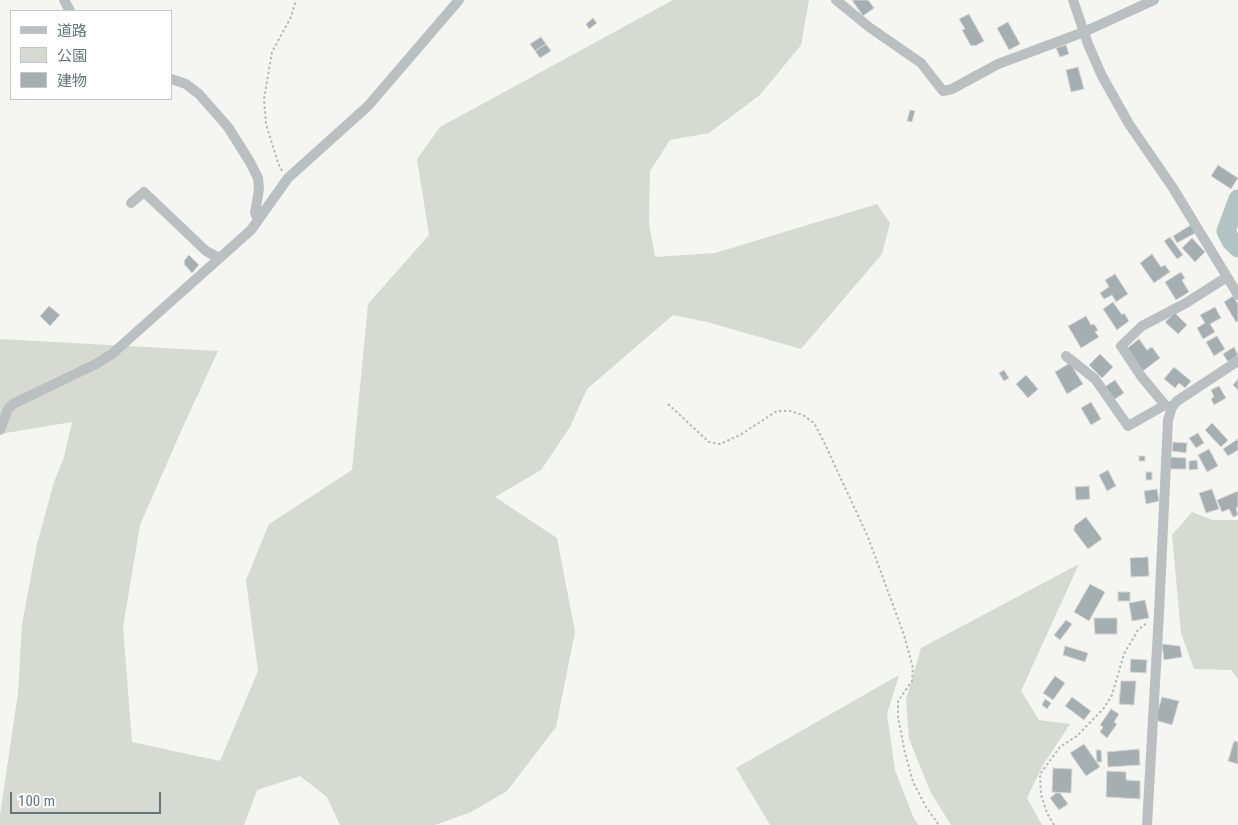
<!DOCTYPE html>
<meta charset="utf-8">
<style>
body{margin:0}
#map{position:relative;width:1238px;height:825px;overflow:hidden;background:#f5f5f2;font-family:"Roboto Condensed","Noto Sans JP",sans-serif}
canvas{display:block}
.legend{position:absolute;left:10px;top:10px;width:162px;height:90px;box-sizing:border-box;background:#fff;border:1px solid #c1c8ca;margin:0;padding:6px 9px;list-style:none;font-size:15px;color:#63767a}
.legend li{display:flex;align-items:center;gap:10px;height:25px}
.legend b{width:25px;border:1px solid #c1c8ca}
.scale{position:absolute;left:10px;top:792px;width:151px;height:22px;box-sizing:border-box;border:2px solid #63767a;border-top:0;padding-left:6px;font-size:15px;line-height:18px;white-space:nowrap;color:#63767a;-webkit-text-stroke:4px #fff;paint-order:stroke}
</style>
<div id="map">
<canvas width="1238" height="825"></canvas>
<ul class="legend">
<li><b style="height:6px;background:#bac0c2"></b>道路</li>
<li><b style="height:14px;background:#d6dad2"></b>公園</li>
<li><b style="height:14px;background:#a5aeb1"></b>建物</li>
</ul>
<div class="scale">100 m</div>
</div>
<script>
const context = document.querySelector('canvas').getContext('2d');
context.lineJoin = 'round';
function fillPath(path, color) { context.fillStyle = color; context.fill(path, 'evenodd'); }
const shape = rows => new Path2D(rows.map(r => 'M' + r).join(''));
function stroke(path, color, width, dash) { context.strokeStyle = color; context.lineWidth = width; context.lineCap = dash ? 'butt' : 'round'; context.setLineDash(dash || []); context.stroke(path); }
const green = shape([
 [673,0,809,0,801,45,760,95,709,133,670,140,650,171,649,223,655,257,715,253,877,204,890,223,882,254,801,349,707,322,673,315,587,389,570,427,541,470,495,497,557,538,575,632,556,727,507,791,471,812,435,825,340,825,327,797,300,776,257,790,244,825,0,825,0,815,18,693,22,624,37,544,54,482,64,457,72,422,0,434,0,339,218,351,181,431,140,525,123,627,132,742,220,761,258,671,246,580,269,524,352,470,368,304,429,235,417,159,440,127],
 [1192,512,1212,520,1238,520,1238,679,1231,670,1194,669,1181,633,1172,535],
 [1079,564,1021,691,1039,720,1070,724,1043,765,1027,798,1042,825,951,825,931,793,909,739,906,700,921,648],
 [899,675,887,714,895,770,914,819,919,825,770,825,736,768]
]);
const river = shape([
 [1238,199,1226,231,1231,241,1238,248]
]);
const building = shape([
 [852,0,868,0,874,8,863,16,852,0],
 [969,14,984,41,975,46,974,45,971,46,962,30,965,29,959,19,969,14],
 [593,18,597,23,589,29,586,24,593,18],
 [1008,22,1020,44,1009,50,997,28,1008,22],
 [541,37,546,44,535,51,530,44,541,37],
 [546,44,551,51,540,58,535,51,546,44],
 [1066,45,1069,54,1060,57,1056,48,1066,45],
 [1078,67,1084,89,1071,92,1066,70,1078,67],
 [910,110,915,111,912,122,907,121,910,110],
 [1218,165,1238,178,1231,189,1211,176,1218,165],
 [1191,225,1195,233,1177,243,1173,236,1191,225],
 [1170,237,1183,255,1177,259,1164,241,1170,237],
 [1192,238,1205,252,1195,262,1182,248,1192,238],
 [1152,254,1161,267,1165,265,1170,272,1154,283,1140,263,1152,254],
 [189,255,199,265,192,273,184,264,185,263,184,261,189,255],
 [1181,272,1185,278,1182,280,1189,292,1176,300,1165,282,1181,272],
 [1115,274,1128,294,1116,302,1112,295,1104,299,1100,293,1109,287,1105,280,1115,274],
 [1233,296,1238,304,1238,321,1236,322,1224,302,1233,296],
 [1113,302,1122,315,1124,313,1129,321,1117,330,1103,309,1113,302],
 [49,306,60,315,50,326,40,316,49,306],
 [1215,307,1221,318,1210,324,1215,332,1203,339,1197,328,1205,323,1200,315,1215,307],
 [1175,313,1187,325,1178,334,1165,322,1175,313],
 [1086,316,1091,325,1094,324,1098,330,1095,332,1099,337,1081,348,1068,326,1086,316],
 [1217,336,1225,349,1214,356,1206,342,1217,336],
 [1139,339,1147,350,1152,347,1160,358,1143,371,1126,349,1139,339],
 [1234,347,1238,355,1228,362,1223,354,1234,347],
 [1100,354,1113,367,1102,378,1089,365,1100,354],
 [1070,363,1083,384,1067,394,1055,372,1070,363],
 [1174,367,1191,381,1185,388,1179,383,1175,388,1164,379,1174,367],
 [1004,370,1009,378,1004,381,999,373,1004,370],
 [1026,375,1038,389,1028,398,1016,384,1026,375],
 [1238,379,1238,390,1233,385,1238,379],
 [1115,380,1124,393,1112,401,1103,388,1115,380],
 [1219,386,1226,398,1214,405,1211,399,1214,397,1211,390,1219,386],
 [1091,402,1101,419,1091,425,1081,408,1091,402],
 [1212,423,1228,440,1221,447,1205,430,1212,423],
 [1198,433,1204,443,1196,448,1189,438,1198,433],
 [1238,439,1238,450,1228,456,1223,449,1238,439],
 [1173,442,1187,443,1186,453,1172,451,1173,442],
 [1209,449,1218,466,1207,472,1198,455,1209,449],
 [1139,456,1145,456,1145,461,1139,461,1139,456],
 [1170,457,1186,458,1186,469,1170,469,1170,457],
 [1197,460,1198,469,1189,470,1189,461,1197,460],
 [1108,470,1116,486,1107,491,1099,475,1108,470],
 [1146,472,1152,472,1152,480,1146,480,1146,472],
 [1089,486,1090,499,1076,500,1075,487,1089,486],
 [1157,489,1159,501,1146,504,1144,491,1157,489],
 [1212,489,1219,509,1206,513,1199,493,1212,489],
 [1238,491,1238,507,1236,508,1238,515,1233,517,1229,509,1222,512,1217,500,1238,491],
 [1086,517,1102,539,1088,549,1073,529,1075,528,1074,526,1086,517],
 [1148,557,1149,576,1131,577,1130,558,1148,557],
 [1090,584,1105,592,1089,621,1074,612,1090,584],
 [1118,592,1130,592,1130,601,1118,601,1118,592],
 [1145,600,1149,618,1132,621,1129,603,1145,600],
 [1094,618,1117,618,1117,634,1095,634,1094,618],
 [1066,620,1072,624,1060,640,1054,635,1066,620],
 [1162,644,1180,646,1182,657,1164,660,1162,644],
 [1065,646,1088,653,1085,662,1063,655,1065,646],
 [1131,659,1147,660,1146,673,1130,672,1131,659],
 [1055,676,1065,683,1053,700,1043,693,1055,676],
 [1121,681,1136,681,1134,705,1119,704,1121,681],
 [1072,697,1091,711,1084,720,1065,706,1072,697],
 [1162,697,1179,701,1172,725,1155,720,1162,697],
 [1045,699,1051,703,1047,709,1042,705,1045,699],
 [1111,709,1119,714,1114,722,1117,724,1107,738,1100,732,1103,727,1100,725,1111,709],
 [1234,741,1238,742,1238,764,1228,761,1234,741],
 [1084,744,1100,767,1086,776,1070,753,1084,744],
 [1139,749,1140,765,1108,767,1107,752,1139,749],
 [1096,750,1101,750,1102,762,1097,762,1096,750],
 [1053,768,1072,769,1071,793,1052,792,1053,768],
 [1107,771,1126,772,1126,780,1140,781,1140,799,1106,797,1107,771],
 [1056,793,1060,793,1068,804,1059,810,1050,798,1056,793]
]);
const path = shape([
 [282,171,278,163,266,124,264,99,272,52,291,17,296,0],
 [668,404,709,442,720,444,740,435,777,411,790,411,803,415,814,423,823,440,868,537,904,635,913,668,912,681,898,701,898,717,905,753,913,782,926,807,939,825],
 [1054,825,1047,813,1041,795,1040,774,1060,747,1077,736,1104,708,1112,695,1124,654,1138,630,1148,622]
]);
const minor = shape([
 [64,0,70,11],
 [836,0,869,27,921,63,943,91,952,89,998,64,1084,32,1154,0],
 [1073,0,1088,44,1102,76,1129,124,1173,188,1238,295],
 [171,79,186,84,199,94,228,127,250,162,258,178,259,189,255,213,258,220],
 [131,203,144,192,206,251,219,258],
 [1066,356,1095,379,1128,426,1165,405],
 [1172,407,1165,405,1141,376,1121,346,1142,326,1186,303,1227,277],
 [0,430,8,409,13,404,96,364,112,354,251,230,288,178,368,106,459,0],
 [1147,825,1159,613,1168,420,1172,407,1177,401,1238,361]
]);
fillPath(green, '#d6dad2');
stroke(river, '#b3c2c3', 19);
fillPath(building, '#a5aeb1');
stroke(building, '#d7d6d5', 1);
stroke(path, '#b5b9ba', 2, [2.5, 2.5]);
stroke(minor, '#bac0c2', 10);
</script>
